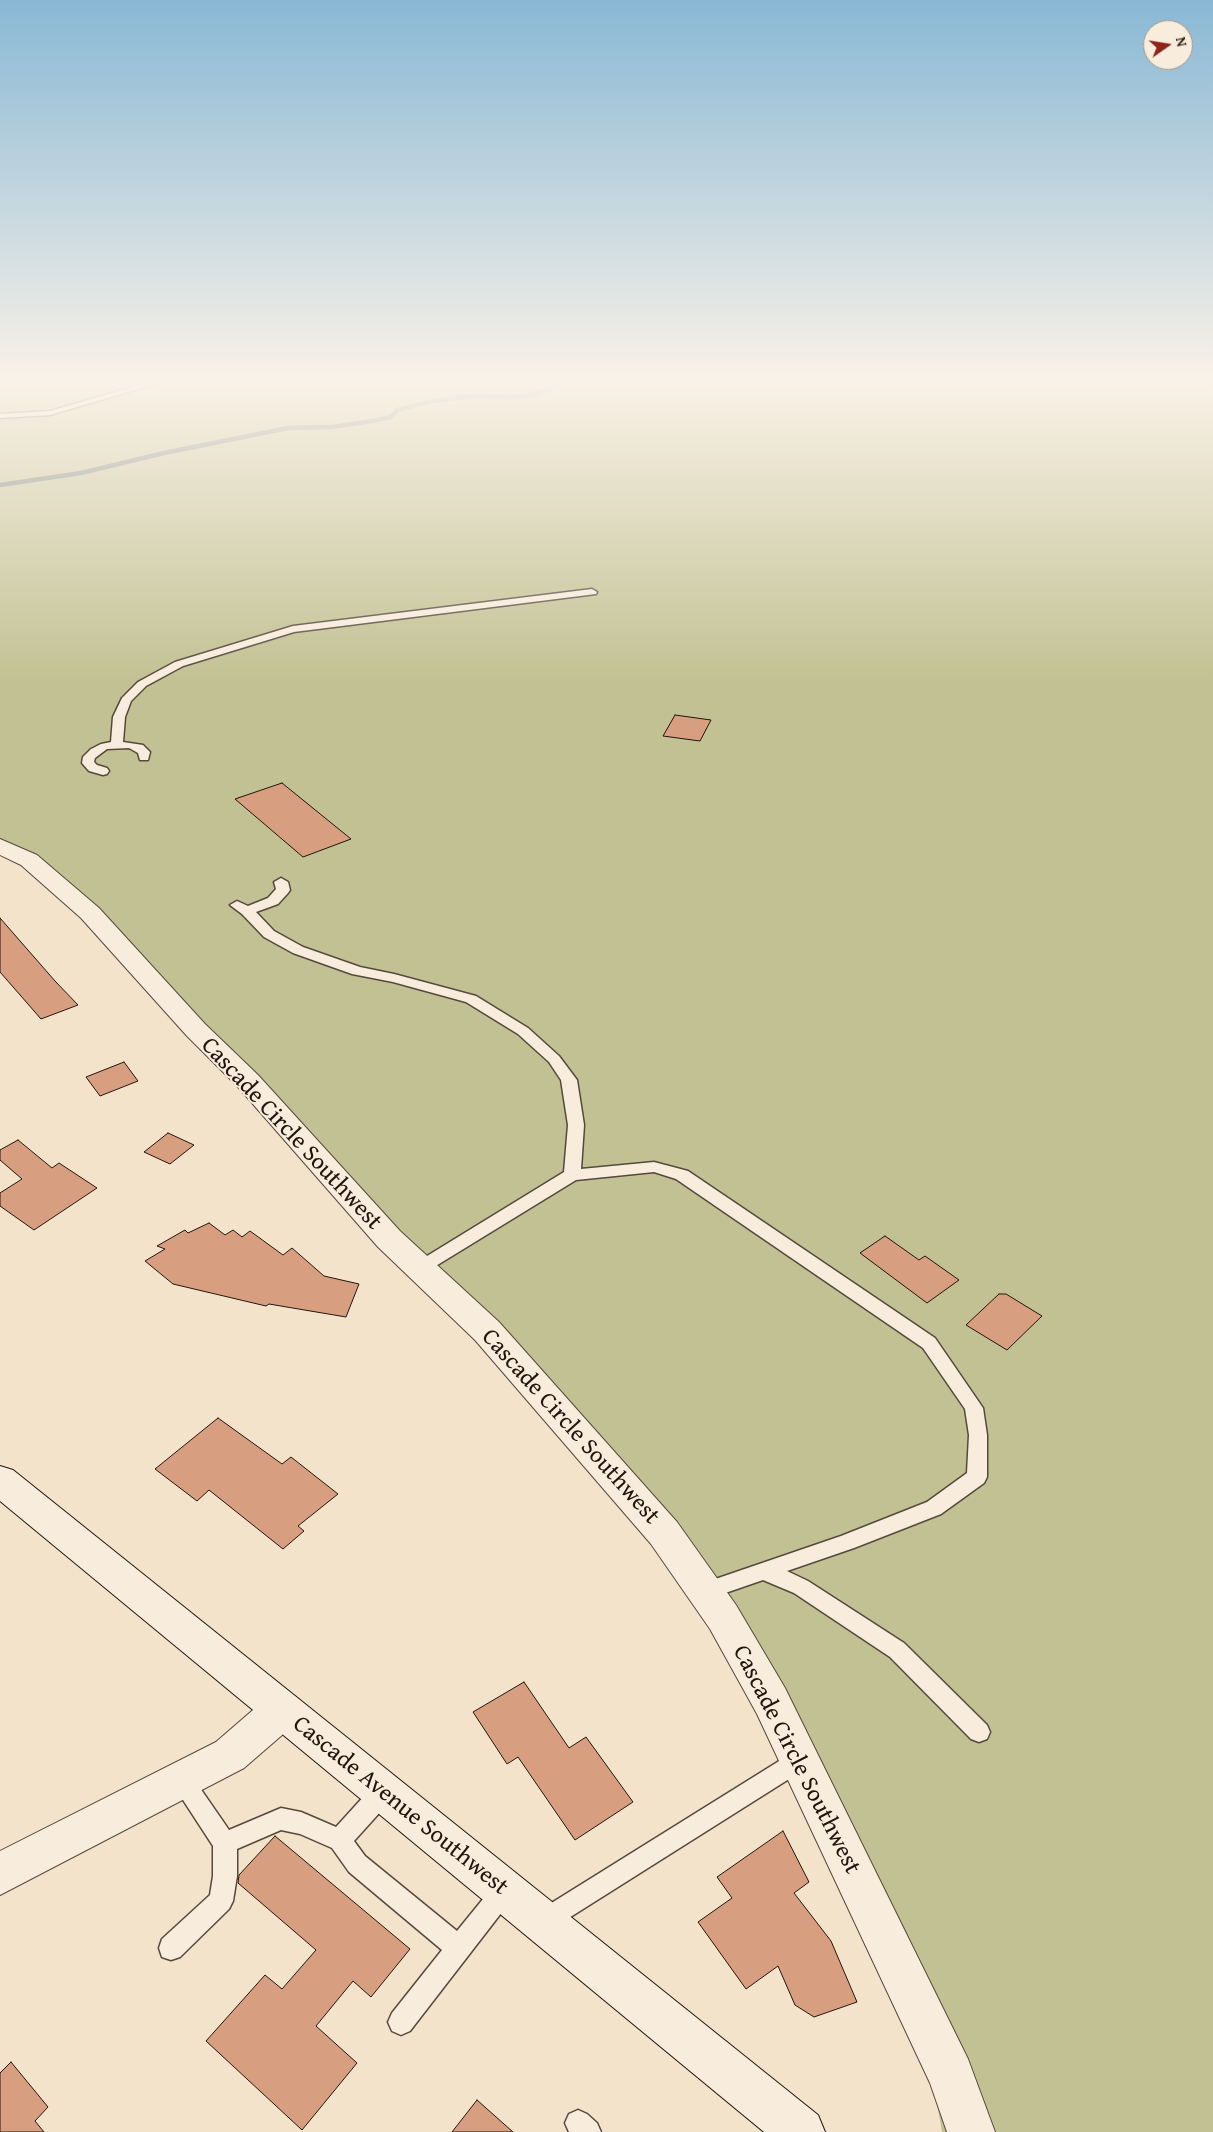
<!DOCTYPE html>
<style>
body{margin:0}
#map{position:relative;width:1213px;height:2132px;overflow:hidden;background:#f4e3cb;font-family:"Gentium Book Plus",serif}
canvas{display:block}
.north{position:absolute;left:1143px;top:20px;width:50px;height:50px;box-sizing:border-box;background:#f8eddd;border:1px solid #a3978a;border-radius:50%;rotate:77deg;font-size:14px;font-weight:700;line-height:20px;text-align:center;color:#23150e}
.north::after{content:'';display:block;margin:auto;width:18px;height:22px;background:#8f2418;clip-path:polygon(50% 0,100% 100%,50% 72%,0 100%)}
</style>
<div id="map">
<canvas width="1213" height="2132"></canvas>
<div class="north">N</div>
</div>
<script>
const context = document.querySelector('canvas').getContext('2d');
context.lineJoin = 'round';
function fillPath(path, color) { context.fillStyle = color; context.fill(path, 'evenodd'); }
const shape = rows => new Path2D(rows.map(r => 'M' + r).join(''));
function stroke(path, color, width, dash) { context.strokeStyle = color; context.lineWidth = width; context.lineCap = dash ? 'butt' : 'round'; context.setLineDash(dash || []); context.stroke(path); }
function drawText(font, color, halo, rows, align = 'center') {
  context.font = font + ' "Gentium Book Plus",serif'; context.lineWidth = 4; context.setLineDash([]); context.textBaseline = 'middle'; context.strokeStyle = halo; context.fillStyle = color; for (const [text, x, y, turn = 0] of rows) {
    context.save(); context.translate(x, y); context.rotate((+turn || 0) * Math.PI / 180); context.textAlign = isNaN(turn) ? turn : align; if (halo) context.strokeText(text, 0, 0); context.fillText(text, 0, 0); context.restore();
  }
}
const green = shape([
 [0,384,1213,384,1213,2132,942,2132,932,2075,732,1624,584,1443,44,876,0,854]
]);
const stream = shape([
 [0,485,81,473,164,453,288,428,331,427,373,421,391,417,397,410,432,401,472,396,513,397,533,395,548,390,556,384]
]);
const building = shape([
 [675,715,711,720,700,741,663,736,675,715],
 [282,783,351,839,303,857,235,799,282,783],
 [0,918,55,981,78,1005,41,1019,0,972,0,918],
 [124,1062,138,1081,100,1096,86,1077,124,1062],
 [168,1133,194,1145,170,1164,144,1152,168,1133],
 [18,1140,52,1168,59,1163,97,1188,34,1230,0,1206,0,1193,22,1179,0,1160,0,1150,18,1140],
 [209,1223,225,1235,233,1230,242,1237,250,1231,283,1255,292,1248,324,1276,359,1284,346,1317,269,1304,266,1306,173,1284,145,1261,165,1249,157,1246,185,1230,188,1233,209,1223],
 [885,1236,919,1260,925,1256,959,1280,927,1303,860,1253,885,1236],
 [999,1294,1006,1294,1042,1316,1007,1350,966,1325,999,1294],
 [218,1418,282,1464,291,1457,338,1494,298,1526,304,1531,283,1549,209,1490,197,1501,155,1469,218,1418],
 [524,1682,569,1748,586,1737,633,1802,575,1840,518,1757,507,1764,473,1712,524,1682],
 [783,1831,809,1882,794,1893,831,1941,857,2002,814,2017,795,2005,778,1966,746,1989,698,1922,732,1898,717,1877,783,1831],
 [275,1836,410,1949,371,1997,353,1981,316,2026,357,2063,302,2130,206,2041,265,1975,282,1989,316,1950,238,1883,239,1875,275,1836],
 [11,2062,48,2107,35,2121,44,2132,0,2132,0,2073,11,2062],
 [477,2100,513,2132,452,2132,477,2100]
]);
const service = shape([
 [143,384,155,384,50,415,0,418,0,414,50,411,143,384],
 [592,589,597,592,596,594,294,632,183,666,146,686,131,701,125,717,123,742,143,745,150,752,148,760,140,760,138,753,129,748,107,749,95,758,94,762,97,765,107,768,109,771,107,774,103,775,89,771,82,763,83,757,91,749,101,744,111,742,113,717,122,698,138,682,175,662,293,626,592,589],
 [281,878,288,882,290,890,288,893,278,904,256,912,274,931,303,947,360,967,394,974,476,996,528,1028,559,1056,577,1080,584,1125,581,1169,654,1162,688,1171,935,1338,983,1408,987,1435,987,1477,984,1483,941,1514,854,1548,787,1571,808,1581,904,1643,987,1725,990,1732,987,1739,979,1742,971,1739,890,1657,794,1593,763,1580,705,1600,698,1597,695,1591,698,1585,841,1536,927,1502,967,1473,969,1435,965,1409,923,1348,676,1179,654,1172,576,1180,426,1272,420,1274,414,1272,411,1268,414,1264,564,1172,568,1125,561,1080,549,1062,518,1034,466,1002,393,982,352,974,293,953,264,937,242,914,230,905,237,901,248,906,268,898,276,889,274,882,281,878],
 [800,1750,808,1753,811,1760,808,1767,553,1928,545,1932,537,1928,533,1920,537,1912,792,1753,800,1750],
 [181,1769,189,1772,229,1830,281,1808,301,1812,336,1827,375,1784,383,1781,391,1784,394,1792,391,1800,354,1841,365,1856,457,1931,496,1883,504,1879,512,1883,516,1891,512,1899,410,2031,401,2035,392,2031,388,2022,392,2013,442,1950,349,1872,332,1848,300,1834,281,1830,237,1849,237,1876,233,1901,229,1909,180,1957,171,1960,162,1957,159,1948,162,1939,210,1895,213,1876,213,1846,170,1780,173,1772,181,1769],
 [578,2110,587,2114,597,2123,601,2132,569,2132,565,2123,569,2114,578,2110]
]);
const minor = shape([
 [0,839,37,855,99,908,205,1024,258,1075,400,1231,499,1322,677,1522,736,1605,785,1688,968,2059,995,2132,947,2132,930,2083,757,1714,710,1629,651,1544,475,1340,378,1247,238,1087,187,1036,81,918,21,865,0,855,0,839],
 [282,1692,296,1697,302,1710,296,1723,244,1768,0,1895,0,1851,216,1742,268,1697,282,1692]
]);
const secondary = shape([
 [0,1466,13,1470,818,2115,825,2132,764,2132,0,1501,0,1466]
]);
const nearStreetnames = [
 ["Cascade Circle Southwest",291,1134,47],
 ["Cascade Circle Southwest",570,1427,48],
 ["Cascade Circle Southwest",796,1760,63],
 ["Cascade Avenue Southwest",400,1806,39]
];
fillPath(green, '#c2c193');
stroke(stream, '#6c7a75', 4.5);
fillPath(building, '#d79f80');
stroke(building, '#23150e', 1);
stroke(service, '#57483d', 3);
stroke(minor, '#57483d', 2);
stroke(secondary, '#23150e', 2);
fillPath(service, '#f8eddd');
fillPath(minor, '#f8eddd');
fillPath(secondary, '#f8eddd');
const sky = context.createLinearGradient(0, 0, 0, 682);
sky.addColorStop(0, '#89b8d5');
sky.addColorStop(0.56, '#faf2e8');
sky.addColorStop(1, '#faf2e800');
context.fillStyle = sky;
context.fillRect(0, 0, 1213, 682);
drawText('24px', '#23150e', '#f8eddd', nearStreetnames);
</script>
